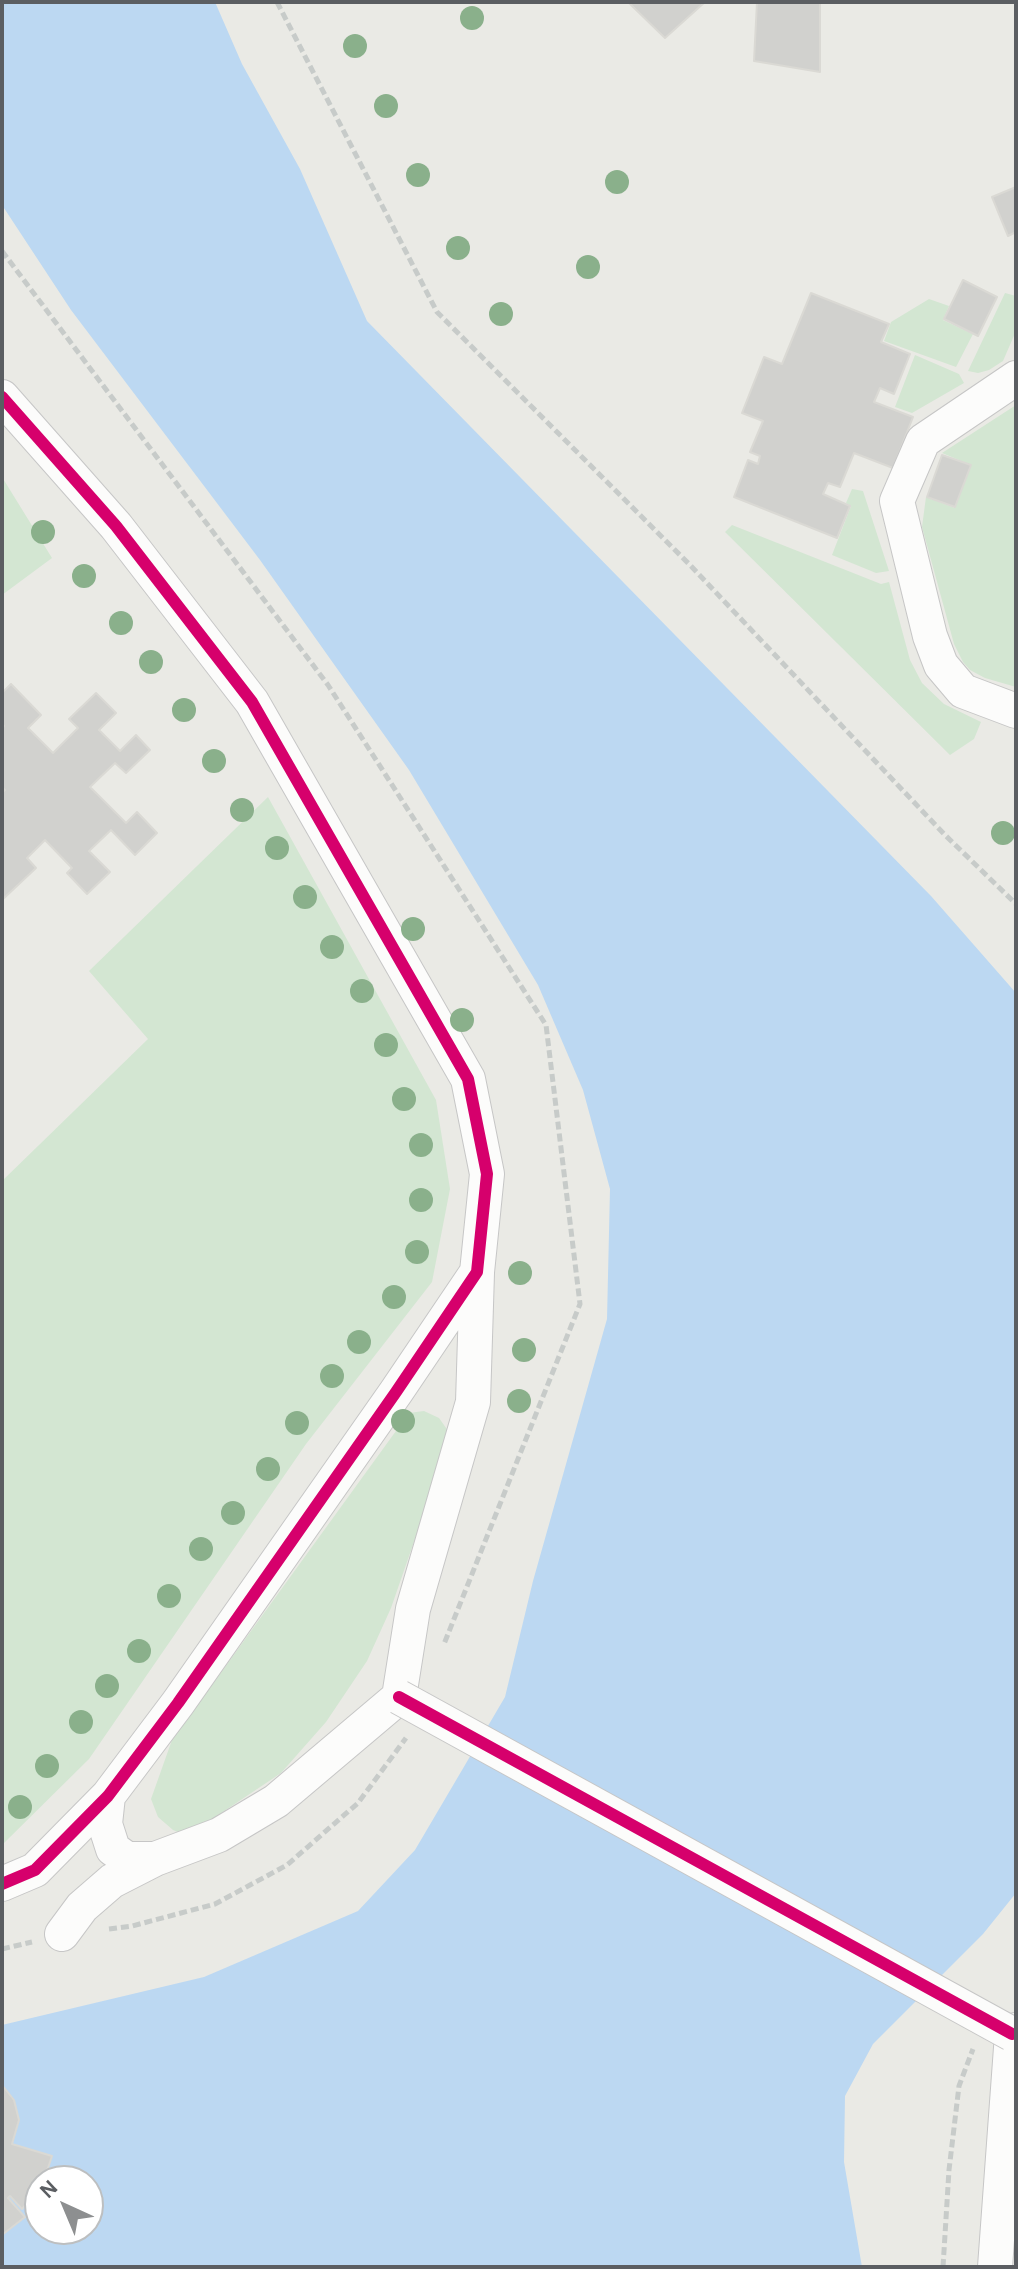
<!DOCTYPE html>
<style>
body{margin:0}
#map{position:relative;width:1018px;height:2269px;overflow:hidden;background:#eaeae5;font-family:"Alegreya Sans",sans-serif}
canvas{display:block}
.frame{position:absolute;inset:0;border:4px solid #5b5e62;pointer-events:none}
.north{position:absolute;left:24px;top:2165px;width:80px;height:80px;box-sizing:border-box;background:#fff;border:2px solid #bdbfc0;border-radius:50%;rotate:316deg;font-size:22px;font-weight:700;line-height:32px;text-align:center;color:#5b5e62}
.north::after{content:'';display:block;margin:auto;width:28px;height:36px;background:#8d8f90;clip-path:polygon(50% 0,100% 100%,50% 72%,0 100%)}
</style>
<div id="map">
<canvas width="1018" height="2269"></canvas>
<div class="frame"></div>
<div class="north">N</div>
</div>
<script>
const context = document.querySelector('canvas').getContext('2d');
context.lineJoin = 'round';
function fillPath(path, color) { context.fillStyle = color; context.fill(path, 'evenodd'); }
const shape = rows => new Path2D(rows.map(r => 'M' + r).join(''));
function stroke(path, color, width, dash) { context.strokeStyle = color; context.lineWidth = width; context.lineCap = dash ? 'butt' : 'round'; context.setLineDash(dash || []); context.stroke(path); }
const green = shape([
 [1005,293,1016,296,1016,331,1003,361,989,370,978,373,968,371],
 [929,299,949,306,943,320,973,334,956,367,884,341,891,322],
 [915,355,959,374,964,383,912,413,895,407],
 [1016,405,1016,687,985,678,970,670,963,662,954,644,922,527,926,497,955,508,971,465,942,453],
 [2,477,52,558,2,595],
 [852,489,863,491,889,571,876,573,832,555,851,506,846,503],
 [732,525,881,584,889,582,910,660,922,683,944,704,981,722,974,739,950,755,725,532],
 [268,797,436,1100,450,1189,432,1282,306,1444,89,1759,2,1845,2,1181,148,1039,89,971],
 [424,1411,439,1418,451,1435,391,1608,367,1661,326,1722,281,1773,187,1836,173,1830,158,1817,151,1799,172,1740,409,1413]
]);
const water = shape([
 [2,2,215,2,242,64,300,169,367,321,931,896,1016,993,1016,1893,983,1934,873,2044,845,2096,844,2162,862,2267,2,2267,2,2025,204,1977,358,1911,415,1850,505,1697,533,1581,607,1319,610,1189,583,1090,538,985,409,770,260,560,71,310,2,205],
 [40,2181,88,2181,88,2229,40,2229]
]);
const building = shape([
 [628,2,705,2,665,38,628,2],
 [757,2,820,2,820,72,754,61,757,2],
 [1016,187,1016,232,1008,236,992,197,1016,187],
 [963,280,997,297,978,336,944,319,963,280],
 [811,293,889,324,881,342,910,354,894,394,880,388,874,402,913,417,893,468,854,453,840,487,828,483,823,494,850,506,837,538,734,497,748,460,758,464,760,456,750,452,763,421,742,413,764,357,782,364,811,293],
 [942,455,971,465,955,507,927,497,942,455],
 [11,684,41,715,28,728,53,753,78,728,69,719,96,693,116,713,99,730,120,751,136,735,150,750,126,773,115,763,90,787,126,823,137,812,157,833,135,855,111,830,89,851,110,872,87,894,67,873,72,868,45,840,27,858,36,868,2,900,2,793,5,790,2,787,2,729,4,726,2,724,2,693,11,684],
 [2,2085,14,2100,19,2120,12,2144,52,2156,48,2168,32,2198,22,2209,10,2196,8,2198,25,2217,2,2235,2,2085]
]);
const path = shape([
 [277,2,437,312,690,565,944,834,1016,904],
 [2,251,328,685,546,1025,580,1304,444,1644],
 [109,1929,132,1926,215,1904,287,1865,358,1803,406,1738],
 [2,1949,32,1942],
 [943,2267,949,2170,959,2086,973,2049]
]);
const minor = shape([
 [1016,378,923,441,897,501,930,636,941,665,963,691,1016,711],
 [2,397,116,526,252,702,468,1079,487,1174,477,1272,396,1392,178,1703,108,1796,35,1870,2,1884],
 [108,1796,105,1824,113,1849,127,1859,155,1859],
 [62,1934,82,1907,112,1881,155,1859,219,1835,276,1801,399,1697,413,1609,473,1402,477,1273],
 [995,2267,1012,2034,1016,2030]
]);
const minorBridge = shape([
 [399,1697,1012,2034]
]);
const cycleway = shape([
 [2,397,116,526,252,702,468,1079,487,1174,477,1272,396,1392,178,1703,108,1796,35,1870,2,1884],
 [399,1697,1012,2034]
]);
const trees = [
 [472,18],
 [355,46],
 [386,106],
 [418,175],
 [617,182],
 [458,248],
 [588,267],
 [501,314],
 [43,532],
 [84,576],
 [121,623],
 [151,662],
 [184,710],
 [214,761],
 [242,810],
 [1003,833],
 [277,848],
 [305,897],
 [413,929],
 [332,947],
 [362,991],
 [462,1020],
 [386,1045],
 [404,1099],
 [421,1145],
 [421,1200],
 [417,1252],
 [520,1273],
 [394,1297],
 [359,1342],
 [524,1350],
 [332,1376],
 [519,1401],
 [403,1421],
 [297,1423],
 [268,1469],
 [233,1513],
 [201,1549],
 [169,1596],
 [139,1651],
 [107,1686],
 [81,1722],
 [47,1766],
 [20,1807]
];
fillPath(green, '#d3e6d2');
fillPath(water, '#bcd8f2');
fillPath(building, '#d1d1ce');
stroke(building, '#dad9d4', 2);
stroke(minor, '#c6c6c6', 36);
stroke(path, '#c7cbc9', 5, [8, 4]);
stroke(minor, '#fcfcfb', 34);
stroke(minorBridge, '#c6c6c6', 36, []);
stroke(minorBridge, '#fcfcfb', 34);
stroke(cycleway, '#d6006c', 12);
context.fillStyle = '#8ab08b';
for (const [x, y] of trees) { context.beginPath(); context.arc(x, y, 12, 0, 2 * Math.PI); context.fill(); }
</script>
